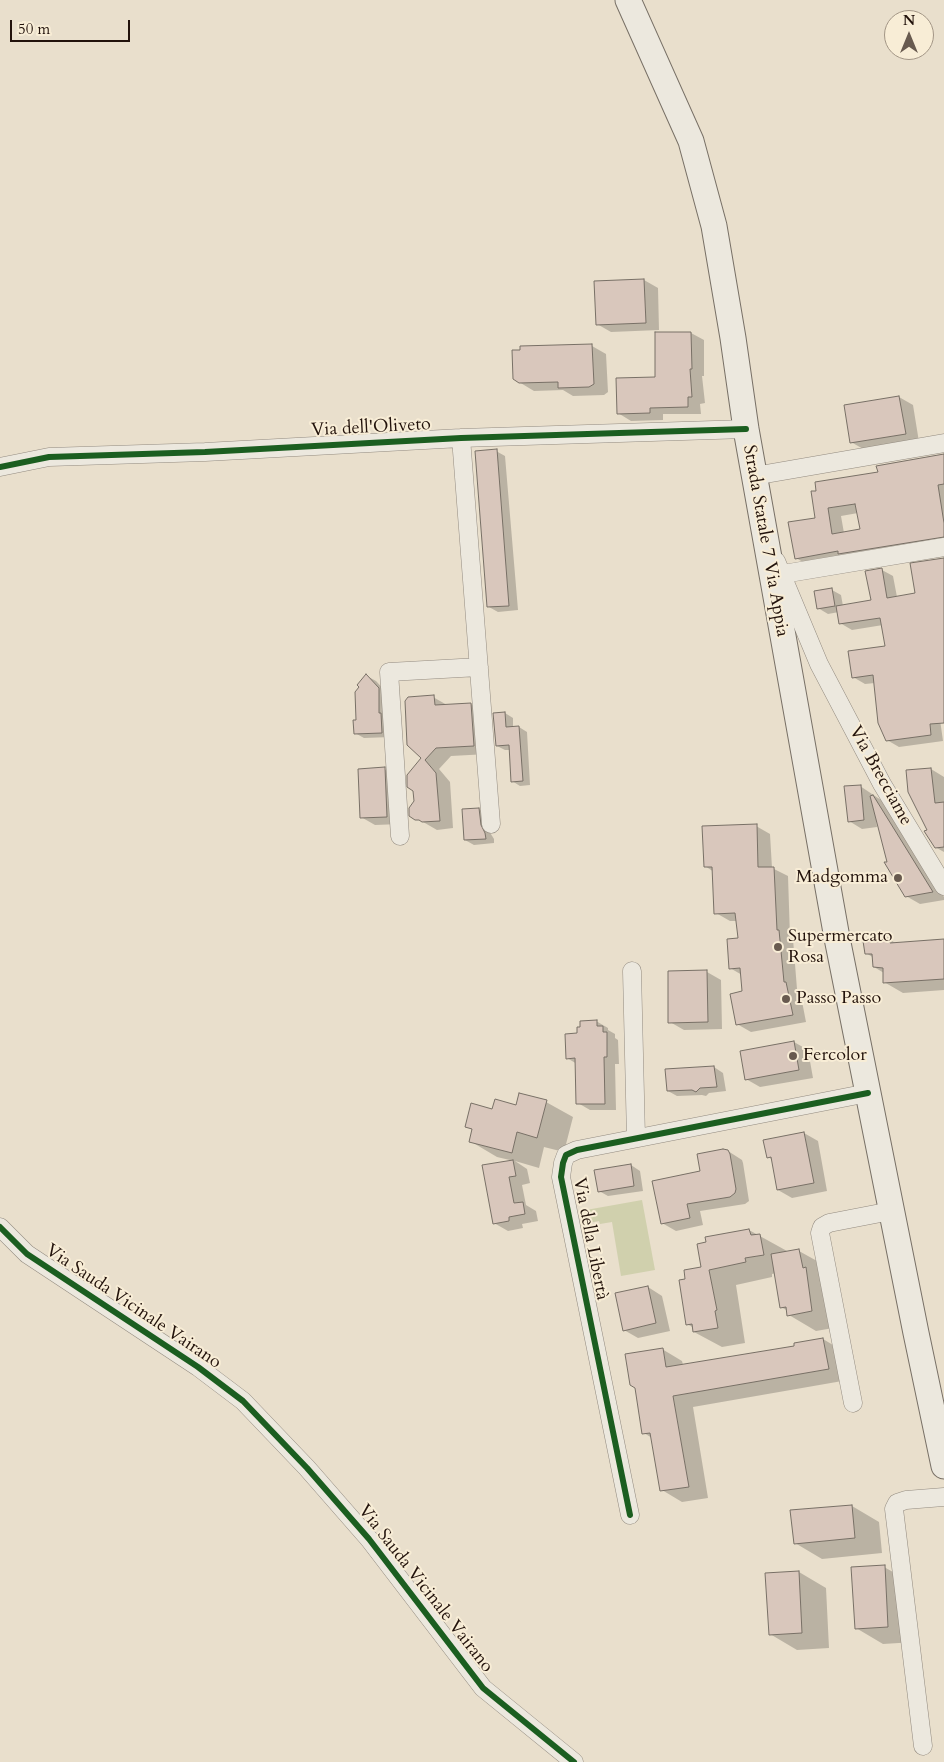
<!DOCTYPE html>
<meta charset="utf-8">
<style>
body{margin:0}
#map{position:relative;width:944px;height:1762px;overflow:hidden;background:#e9dfcc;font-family:Cardo,serif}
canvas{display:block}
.north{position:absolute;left:884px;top:10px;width:50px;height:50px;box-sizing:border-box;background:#f8edd6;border:1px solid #a29585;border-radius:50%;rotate:0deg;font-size:14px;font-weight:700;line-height:20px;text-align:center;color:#22120b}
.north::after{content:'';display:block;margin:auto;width:18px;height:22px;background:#685a4f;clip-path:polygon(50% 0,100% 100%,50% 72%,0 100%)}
.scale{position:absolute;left:10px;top:20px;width:120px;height:22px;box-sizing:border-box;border:2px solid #22120b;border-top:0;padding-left:6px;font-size:15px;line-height:18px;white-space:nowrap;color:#22120b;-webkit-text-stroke:4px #f8edd6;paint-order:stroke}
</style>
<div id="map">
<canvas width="944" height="1762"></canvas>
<div class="north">N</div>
<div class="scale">50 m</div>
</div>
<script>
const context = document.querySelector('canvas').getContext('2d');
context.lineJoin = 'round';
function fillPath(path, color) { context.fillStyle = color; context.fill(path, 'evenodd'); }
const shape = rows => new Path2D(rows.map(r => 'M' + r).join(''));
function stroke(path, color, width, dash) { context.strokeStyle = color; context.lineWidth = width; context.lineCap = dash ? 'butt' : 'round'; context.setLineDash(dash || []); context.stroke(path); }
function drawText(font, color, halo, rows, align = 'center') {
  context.font = font + ' Cardo,serif'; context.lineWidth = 4; context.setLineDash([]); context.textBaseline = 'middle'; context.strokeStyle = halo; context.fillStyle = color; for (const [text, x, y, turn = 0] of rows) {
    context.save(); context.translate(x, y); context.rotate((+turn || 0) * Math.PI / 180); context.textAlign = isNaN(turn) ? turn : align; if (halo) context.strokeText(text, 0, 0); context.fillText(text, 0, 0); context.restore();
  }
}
const green = shape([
 [642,1200,655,1270,621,1276,612,1222,600,1224,599,1221,588,1223,586,1210]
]);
const shadow = shape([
 [644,280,658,288,659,330,611,332,597,324],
 [656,333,691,333,704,340,704,376,702,376,705,403,700,404,701,414,663,414,663,420,631,421,618,413,656,378],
 [592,346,606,354,608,392,604,395,573,396,563,390,534,391,519,382],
 [899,397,913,405,919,442,865,450,851,442],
 [496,451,505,456,518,610,498,612,489,607],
 [944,455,944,546,810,566,796,558,816,519,812,493],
 [858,513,861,530,844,533,841,516],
 [944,559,944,697,937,698,943,741,899,747,887,740,875,683,865,684,853,677,887,648,883,625,852,630,840,623,839,612,828,614,818,608,832,590,841,595,843,606,872,601,882,570,893,576,897,597,916,594],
 [367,676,376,681,388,694,391,737,364,738,355,733],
 [433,697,447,705,471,704,485,712,488,754,451,756,439,769,450,782,453,828,437,830,411,815,415,801],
 [505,713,513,718,513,728,519,727,527,732,530,785,520,786,512,781,510,750,505,750,497,746],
 [384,769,398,777,401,824,375,825,361,817],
 [931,769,944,777,944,852,935,847,929,831],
 [860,786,887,804,944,897,944,900,920,904,906,896,889,863,876,818,877,827,862,829,849,821],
 [479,809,488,814,489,831,494,839,494,843,474,845,465,840],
 [756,826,770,834,772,868,788,876,790,937,793,939,797,989,800,991,806,1022,751,1032,737,1024,744,992,742,975,730,968,739,939,737,921,730,921,716,913,714,872,705,866],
 [889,939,897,944,944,940,944,990,903,993,884,982,884,973,874,967,874,958,866,953],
 [669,972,707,972,721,980,722,1029,684,1030,670,1022],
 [596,1021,608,1028,608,1030,615,1034,615,1038,618,1040,619,1064,615,1064,616,1110,590,1110,578,1103,577,1064,567,1058,578,1034],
 [794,1042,808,1050,813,1078,760,1087,746,1079],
 [714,1067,723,1073,726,1091,709,1093,706,1096,702,1095,677,1096,668,1091],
 [546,1102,573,1117,564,1152,544,1147,539,1168,515,1161,527,1169,530,1183,522,1185,526,1205,536,1211,538,1221,522,1224,523,1228,508,1231,494,1223,484,1166,514,1161,497,1157,470,1141,473,1130,467,1127,493,1110],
 [804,1133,818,1141,827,1191,792,1198,778,1190,773,1160,768,1157],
 [728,1151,742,1160,743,1163,749,1201,745,1204,700,1211,703,1225,676,1231,662,1223,702,1172],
 [631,1165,640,1171,643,1191,608,1196,599,1191],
 [749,1230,787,1251,787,1253,799,1251,826,1266,839,1327,816,1331,789,1315,788,1311,781,1307,776,1273,772,1274,772,1277,736,1285,745,1343,722,1347,694,1332,694,1328,687,1324,687,1280],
 [648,1287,662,1296,670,1331,638,1338,624,1330],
 [823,1339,843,1351,848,1380,693,1407,708,1498,682,1502,662,1490,652,1438,644,1433,662,1349,682,1361,683,1365,796,1347],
 [852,1506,879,1522,882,1553,822,1559,795,1543],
 [884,1567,911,1582,915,1642,883,1644,856,1628],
 [799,1572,826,1588,829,1648,797,1650,770,1634]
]);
const building = shape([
 [644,279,646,323,596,325,594,281,644,279],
 [655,332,691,332,692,369,690,369,692,397,688,397,688,407,650,408,650,413,617,414,616,378,655,377,655,332],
 [592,344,594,384,589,387,558,388,558,382,519,383,513,379,512,350,520,350,520,346,592,344],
 [899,396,906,434,850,443,844,405,899,396],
 [497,449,509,606,487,607,475,451,497,449],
 [944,454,944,484,938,485,944,523,944,537,838,554,838,551,795,559,788,522,815,518,811,491,816,491,815,482,878,472,876,466,944,454],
 [855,504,860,529,832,534,828,508,855,504],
 [944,558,944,723,930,724,931,735,886,741,878,723,873,675,852,678,848,651,885,646,880,618,839,624,836,606,871,600,865,571,882,568,887,598,915,593,910,563,944,558],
 [832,588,835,606,817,609,814,591,832,588],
 [366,674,379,688,379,713,381,713,382,733,354,734,353,720,356,720,355,692,359,687,357,685,366,674],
 [434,695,435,705,471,703,474,746,436,748,425,760,436,773,440,821,422,822,419,820,415,820,409,816,409,808,414,801,413,791,407,787,407,775,421,758,407,745,405,701,408,697,434,695],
 [505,712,506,727,519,726,523,781,511,782,509,745,496,746,493,713,505,712],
 [385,767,387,817,360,818,358,769,385,767],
 [931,768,935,803,944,802,944,847,935,848,924,831,927,830,908,792,906,770,931,768],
 [861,785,864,820,848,822,844,786,861,785],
 [873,795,904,845,933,892,905,897,884,862,887,862,870,796,873,795],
 [479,808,481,825,485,833,486,839,464,840,462,809,479,808],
 [757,824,758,867,774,867,777,930,779,930,784,982,786,982,793,1015,736,1025,730,994,742,991,740,968,729,969,727,939,738,938,735,913,714,914,712,867,704,867,702,826,757,824],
 [889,938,890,943,944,939,944,979,883,983,883,968,873,967,872,954,865,954,863,941,889,938],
 [707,970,708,1022,668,1023,668,971,707,970],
 [597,1020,597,1026,603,1026,603,1032,607,1032,607,1057,604,1057,605,1104,576,1104,575,1058,566,1059,565,1034,577,1033,577,1027,580,1027,580,1021,597,1020],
 [794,1041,799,1070,745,1080,740,1051,794,1041],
 [714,1066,717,1087,700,1088,696,1092,692,1090,667,1091,665,1069,714,1066],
 [519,1093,547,1100,537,1138,517,1132,512,1153,469,1142,472,1129,465,1127,471,1103,492,1109,495,1099,516,1105,519,1093],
 [804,1132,814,1183,777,1190,771,1157,767,1158,763,1140,804,1132],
 [723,1149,728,1150,730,1154,736,1189,735,1193,730,1197,687,1204,690,1218,661,1224,652,1181,700,1171,697,1154,723,1149],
 [513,1160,516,1176,509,1177,514,1203,523,1202,525,1214,509,1217,509,1221,493,1224,482,1165,513,1160],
 [631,1164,634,1186,598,1192,594,1170,631,1164],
 [749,1229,751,1235,760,1234,764,1255,745,1258,746,1262,709,1270,717,1310,715,1311,718,1328,693,1332,692,1324,686,1325,679,1280,685,1279,684,1270,701,1267,697,1244,706,1242,705,1237,749,1229],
 [799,1249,803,1268,806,1267,812,1311,787,1316,786,1307,780,1308,771,1254,799,1249],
 [648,1286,656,1323,623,1331,615,1293,648,1286],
 [823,1338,829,1369,673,1396,689,1487,660,1491,650,1433,642,1434,635,1388,630,1385,625,1354,663,1348,666,1367,794,1346,794,1343,823,1338],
 [852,1505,855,1538,794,1544,790,1510,852,1505],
 [885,1565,888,1627,855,1629,851,1567,885,1565],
 [799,1571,802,1633,769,1635,765,1573,799,1571]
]);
const minor = shape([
 [461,438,491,824],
 [0,467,49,457,205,452,461,438,746,429],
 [754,476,944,443],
 [776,561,819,664,882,784,944,886],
 [783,574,944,547],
 [400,836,389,672,479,667],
 [632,971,636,1138],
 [0,1227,27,1254,198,1367,243,1401,307,1468,369,1539,483,1688,574,1762],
 [853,1403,820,1233,822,1227,829,1223,891,1211],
 [630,1515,561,1177,563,1163,566,1155,577,1150,868,1093],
 [923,1746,894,1509,897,1503,906,1500,944,1497]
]);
const secondary = shape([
 [628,0,691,141,714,226,733,338,746,429,837,938,916,1333,944,1466]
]);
const cycleway = shape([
 [0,467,49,457,205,452,461,438,746,429],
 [0,1227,27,1254,198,1367,243,1401,307,1468,369,1539,483,1688,574,1762],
 [630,1515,561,1177,563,1163,566,1155,577,1150,868,1093]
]);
const markers = [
 [898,878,5,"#685a4f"],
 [778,947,5,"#685a4f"],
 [786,999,5,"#685a4f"],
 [793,1056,5,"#685a4f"]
];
const streetNames = [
 ["Via dell'Oliveto",371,428,-3],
 ["Strada Statale 7 Via Appia",765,541,80],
 ["Via Brecciame",880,776,61],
 ["Via della Libertà",590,1239,79],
 ["Via Sauda Vicinale Vairano",133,1307,34],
 ["Via Sauda Vicinale Vairano",425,1589,52]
];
const poiNames = [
 ["Madgomma",888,878,"right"],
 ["Supermercato",788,937],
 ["Rosa",788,958],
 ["Passo Passo",796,999],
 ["Fercolor",803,1056]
];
fillPath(green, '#d0d0ad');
fillPath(shadow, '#0003');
fillPath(building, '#d9c7bc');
stroke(building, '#787066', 1);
stroke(minor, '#938b80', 19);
stroke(secondary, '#787066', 27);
stroke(minor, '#ece8de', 18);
stroke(secondary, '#ece8de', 25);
stroke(cycleway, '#1b5e20', 6);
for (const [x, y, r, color] of markers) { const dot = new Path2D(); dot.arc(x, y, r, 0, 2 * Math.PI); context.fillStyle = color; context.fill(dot); stroke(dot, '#f8edd6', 2); }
drawText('18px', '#22120b', '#f8edd6', streetNames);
drawText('18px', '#22120b', '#f8edd6', poiNames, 'left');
</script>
